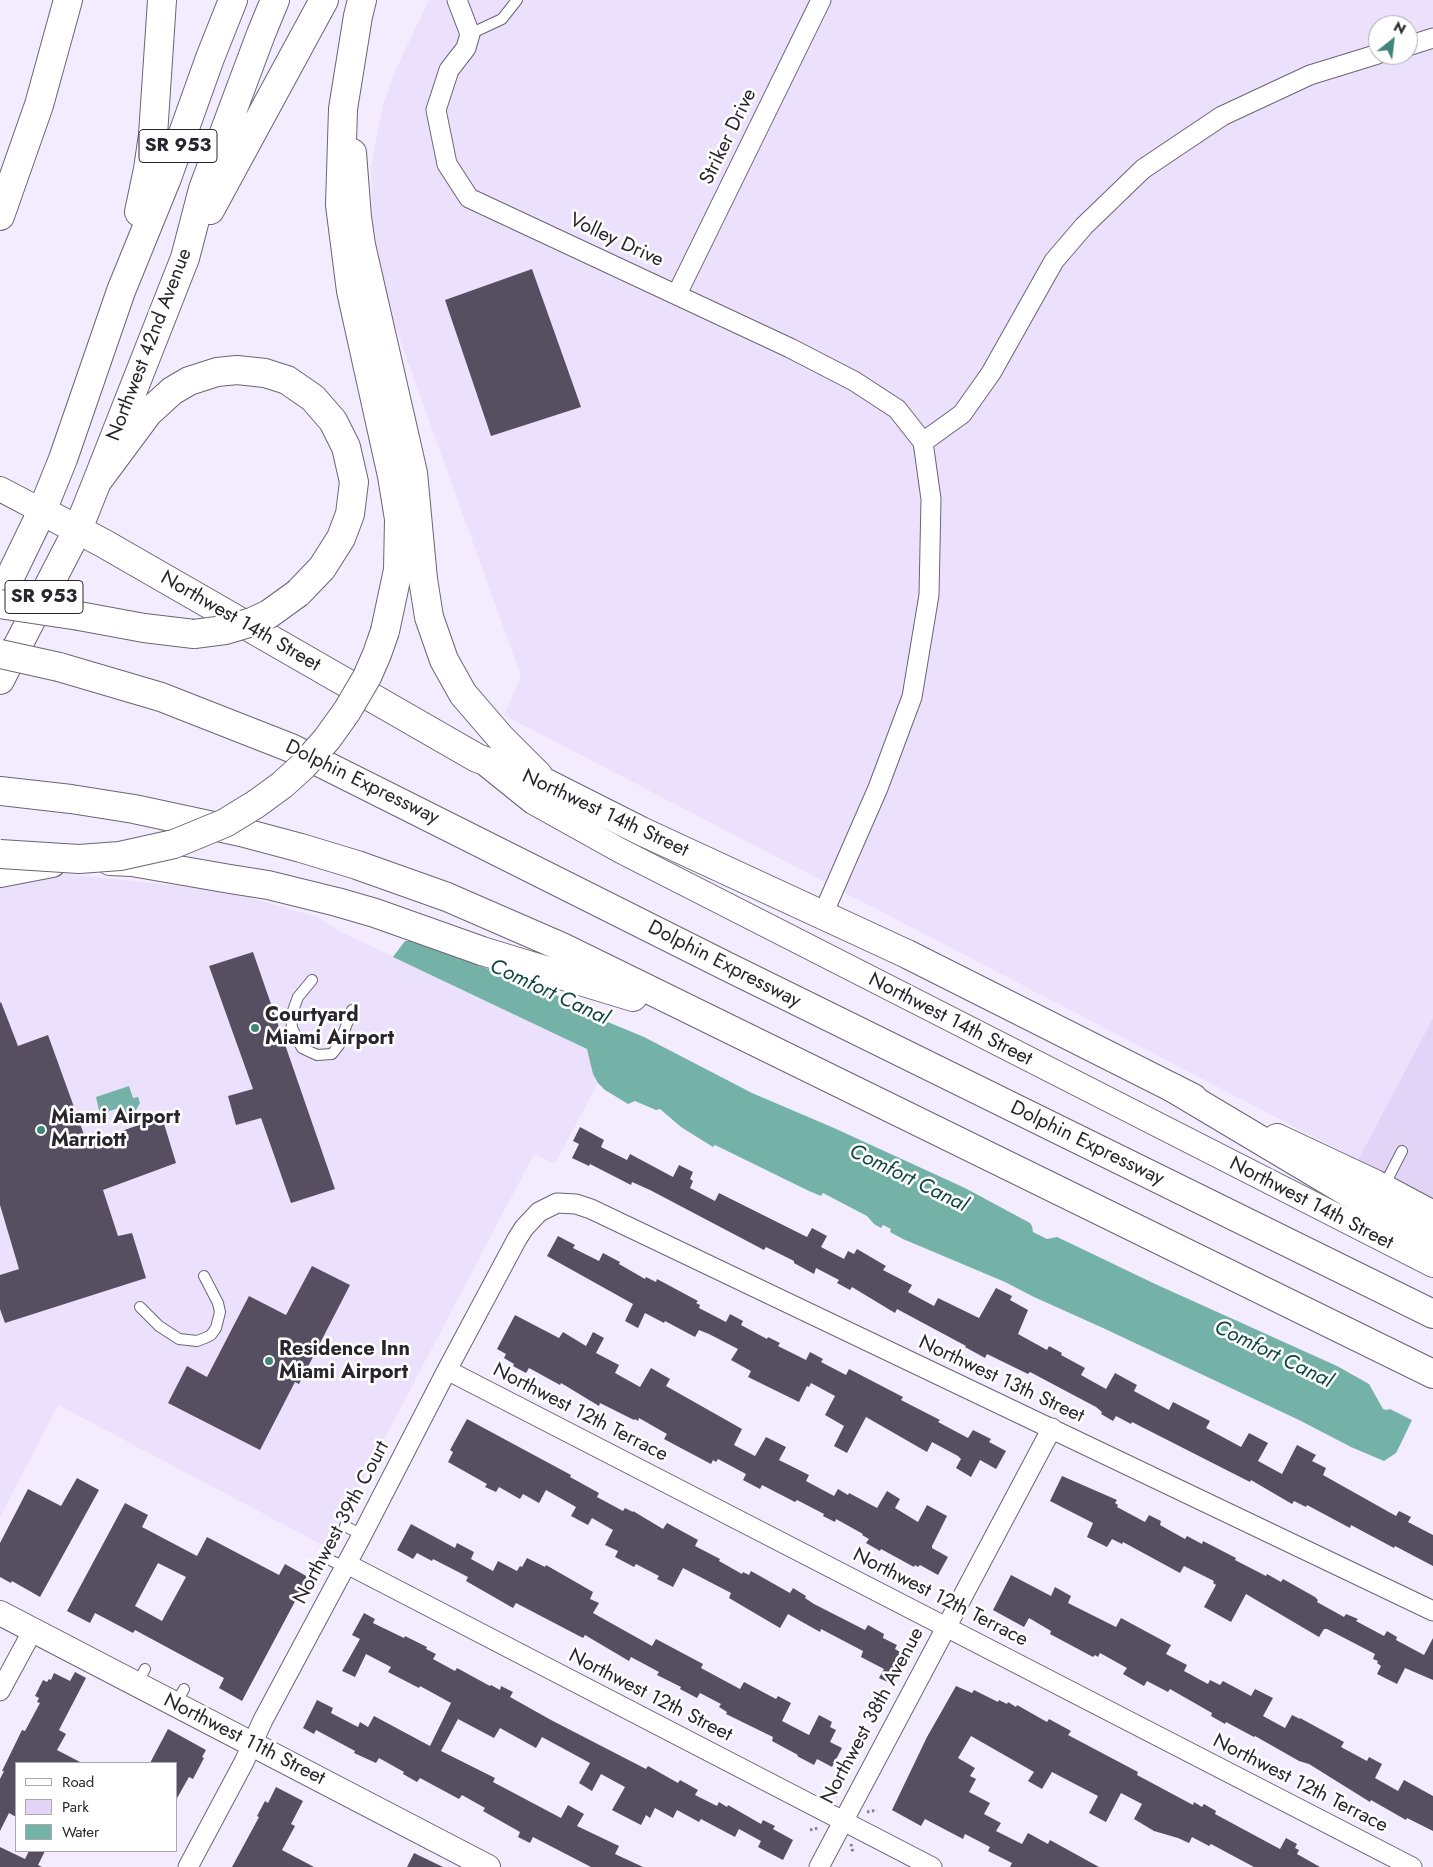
<!DOCTYPE html>
<style>
body{margin:0}
#map{position:relative;width:1433px;height:1867px;overflow:hidden;background:#f3ecfe;font-family:Jost,sans-serif}
canvas{display:block}
.legend{position:absolute;left:15px;top:1762px;width:162px;height:90px;box-sizing:border-box;background:#fff;border:1px solid #a9a8ab;margin:0;padding:6px 9px;list-style:none;font-size:15px;color:#28252d}
.legend li{display:flex;align-items:center;gap:10px;height:25px}
.legend b{width:25px;border:1px solid #a9a8ab}
.north{position:absolute;left:1368px;top:15px;width:50px;height:50px;box-sizing:border-box;background:#fff;border:1px solid #a9a8ab;border-radius:50%;rotate:29deg;font-size:14px;font-weight:700;line-height:20px;text-align:center;color:#28252d}
.north::after{content:'';display:block;margin:auto;width:18px;height:22px;background:#40857a;clip-path:polygon(50% 0,100% 100%,50% 72%,0 100%)}
</style>
<div id="map">
<canvas width="1433" height="1867"></canvas>
<ul class="legend">
<li><b style="height:6px;background:#fff"></b>Road</li>
<li><b style="height:14px;background:#e1d4f6"></b>Park</li>
<li><b style="height:14px;background:#74b1a6"></b>Water</li>
</ul>
<div class="north">N</div>
</div>
<script>
const context = document.querySelector('canvas').getContext('2d');
context.lineJoin = 'round';
function fillPath(path, color) { context.fillStyle = color; context.fill(path, 'evenodd'); }
const shape = rows => new Path2D(rows.map(r => 'M' + r).join(''));
function stroke(path, color, width, dash) { context.strokeStyle = color; context.lineWidth = width; context.lineCap = dash ? 'butt' : 'round'; context.setLineDash(dash || []); context.stroke(path); }
function drawText(font, color, halo, rows, align = 'center') {
  context.font = font + ' Jost,sans-serif'; context.lineWidth = 5; context.setLineDash([]); context.textBaseline = 'middle'; context.strokeStyle = halo; context.fillStyle = color; for (const [text, x, y, turn = 0] of rows) {
    context.save(); context.translate(x, y); context.rotate((+turn || 0) * Math.PI / 180); context.textAlign = isNaN(turn) ? turn : align; if (halo) context.strokeText(text, 0, 0); context.fillText(text, 0, 0); context.restore();
  }
}
const built = shape([
 [429,0,1433,0,1433,1018,1358,1160,504,715,521,676,394,323,382,288,373,243,371,166,383,105,395,71],
 [1378,25,1408,25,1408,55,1378,55],
 [66,874,228,891,320,918,341,932,579,1044,587,1049,590,1058,593,1074,598,1083,555,1164,534,1154,346,1512,350,1514,332,1550,58,1405,0,1517,0,889,24,880]
]);
const green = shape([
 [1433,1018,1433,1199,1358,1160]
]);
const water = shape([
 [405,941,410,941,478,965,566,999,564,1002,569,1006,644,1037,752,1093,834,1128,965,1188,1030,1223,1032,1226,1033,1232,1047,1239,1057,1237,1076,1246,1153,1283,1337,1366,1369,1384,1383,1409,1387,1410,1390,1409,1412,1420,1402,1441,1396,1453,1384,1461,1351,1447,1299,1420,1103,1328,1034,1297,1005,1282,903,1239,890,1232,891,1229,883,1225,881,1228,874,1224,867,1216,823,1193,821,1196,809,1191,715,1145,713,1147,681,1127,660,1109,656,1110,635,1101,628,1104,605,1090,598,1083,593,1074,587,1049,393,957],
 [129,1086,133,1098,138,1097,140,1103,136,1110,127,1115,119,1108,100,1114,96,1097]
]);
const building = shape([
 [532,269,581,407,491,436,445,300],
 [253,952,335,1189,291,1203,261,1118,236,1125,228,1096,253,1089,209,966],
 [1,1002,18,1046,48,1035,87,1143,162,1117,176,1163,103,1190,118,1236,132,1233,146,1278,5,1323,0,1309,0,1275,19,1269,0,1205,0,1003],
 [580,1127,604,1140,601,1147,627,1160,630,1154,673,1177,679,1165,693,1172,690,1179,693,1181,690,1188,715,1201,719,1193,807,1237,812,1228,827,1236,821,1247,844,1259,848,1251,854,1254,857,1249,886,1266,883,1270,912,1285,908,1292,934,1306,938,1298,979,1318,996,1288,1012,1296,1010,1300,1028,1310,1018,1334,1047,1350,1049,1346,1062,1353,1061,1355,1085,1368,1081,1375,1106,1389,1115,1373,1137,1385,1134,1391,1169,1410,1173,1402,1210,1421,1206,1428,1241,1447,1249,1433,1268,1443,1258,1461,1282,1474,1297,1445,1316,1455,1312,1461,1326,1468,1323,1475,1396,1516,1399,1511,1411,1517,1408,1522,1433,1535,1433,1566,1395,1546,1394,1548,1351,1525,1350,1528,1307,1505,1306,1507,1294,1501,1292,1504,1251,1480,1250,1482,1132,1422,1131,1424,1116,1416,1113,1421,1101,1414,1102,1412,1096,1407,1030,1372,1028,1374,987,1354,985,1358,965,1347,966,1346,897,1309,895,1313,852,1287,850,1290,837,1283,839,1280,816,1268,814,1274,794,1263,794,1261,766,1247,764,1250,650,1190,632,1182,631,1185,590,1164,589,1166,572,1158,579,1144,573,1141],
 [558,1236,575,1245,573,1248,599,1261,603,1253,620,1262,619,1264,645,1279,646,1277,656,1282,657,1279,698,1301,696,1303,700,1305,699,1308,726,1322,730,1314,743,1321,741,1325,767,1339,768,1337,780,1343,778,1346,806,1360,810,1352,823,1359,821,1362,846,1375,849,1369,903,1397,901,1400,940,1420,938,1422,968,1438,973,1430,991,1439,989,1442,1006,1451,996,1469,980,1460,971,1477,956,1468,961,1459,958,1456,932,1442,927,1452,866,1417,847,1453,834,1446,844,1426,825,1415,835,1396,811,1383,809,1387,807,1386,799,1402,748,1377,751,1371,731,1360,738,1349,709,1334,699,1330,695,1337,665,1321,664,1323,645,1313,638,1328,625,1321,633,1304,547,1256],
 [312,1266,350,1285,299,1384,295,1382,260,1450,168,1403,187,1366,207,1377,249,1296,286,1315],
 [515,1315,559,1338,563,1332,586,1346,593,1332,604,1338,596,1353,619,1365,615,1373,640,1387,651,1368,670,1379,666,1386,742,1429,734,1445,755,1456,766,1437,786,1447,779,1460,809,1475,806,1481,834,1496,838,1489,848,1495,849,1493,877,1508,887,1491,900,1499,895,1508,918,1522,927,1505,947,1516,932,1546,932,1548,948,1557,938,1575,920,1565,918,1567,915,1565,914,1567,881,1549,880,1551,866,1543,869,1539,862,1535,863,1534,836,1519,835,1522,823,1516,824,1514,797,1500,795,1502,762,1485,760,1489,743,1480,746,1474,718,1459,716,1462,713,1460,711,1464,677,1446,664,1439,667,1434,639,1418,638,1421,635,1419,634,1420,600,1403,599,1406,561,1383,560,1385,529,1368,526,1373,513,1366,514,1364,504,1358,506,1354,497,1349],
 [467,1419,571,1475,570,1477,599,1493,597,1497,623,1511,625,1508,633,1512,633,1511,663,1529,667,1523,698,1540,695,1546,720,1559,719,1561,742,1574,743,1572,749,1575,751,1571,790,1593,793,1588,806,1596,805,1598,814,1604,865,1630,868,1625,884,1634,883,1638,897,1645,895,1649,905,1655,890,1683,879,1678,884,1669,861,1657,863,1651,821,1629,820,1632,788,1614,780,1628,729,1598,731,1593,683,1568,673,1587,657,1579,659,1576,636,1564,634,1567,615,1557,618,1551,605,1545,613,1530,592,1518,588,1525,571,1516,576,1507,546,1490,539,1503,523,1494,520,1499,499,1487,496,1492,485,1487,487,1484,448,1462,453,1452,450,1450],
 [1062,1476,1117,1500,1115,1503,1118,1505,1117,1507,1145,1522,1149,1515,1161,1521,1160,1525,1185,1539,1187,1536,1202,1544,1203,1541,1236,1558,1235,1560,1266,1576,1267,1574,1281,1582,1283,1579,1315,1597,1318,1600,1317,1602,1344,1617,1346,1614,1358,1619,1356,1621,1384,1636,1387,1631,1397,1637,1396,1640,1424,1655,1433,1638,1433,1680,1405,1668,1397,1684,1377,1674,1381,1666,1377,1663,1378,1661,1373,1659,1375,1654,1327,1629,1324,1629,1319,1637,1246,1594,1231,1622,1204,1607,1216,1585,1213,1583,1214,1581,1184,1566,1180,1573,1123,1542,1122,1544,1112,1539,1107,1547,1087,1537,1093,1523,1050,1501],
 [77,1478,99,1490,40,1597,12,1581,11,1583,0,1577,0,1543,28,1489,61,1506],
 [125,1503,148,1515,142,1527,197,1556,207,1537,279,1575,285,1564,308,1577,242,1701,219,1688,224,1678,135,1630,133,1633,95,1613,90,1623,67,1611],
 [158,1563,186,1577,162,1621,135,1606],
 [411,1524,455,1548,457,1543,474,1552,471,1559,493,1571,498,1561,517,1571,520,1566,522,1567,527,1558,545,1567,546,1565,593,1592,590,1599,599,1603,593,1613,652,1646,656,1639,703,1664,701,1668,740,1689,744,1682,776,1699,778,1696,791,1703,782,1721,809,1735,819,1715,832,1722,830,1727,836,1730,830,1742,842,1748,832,1767,817,1759,814,1765,797,1756,798,1755,772,1741,773,1737,726,1714,727,1712,719,1707,721,1704,700,1693,697,1698,680,1689,681,1687,657,1675,659,1672,631,1657,629,1661,585,1635,583,1638,516,1603,513,1608,466,1581,468,1577,433,1559,432,1561,417,1553,413,1559,397,1550],
 [1011,1575,1051,1596,1055,1587,1071,1596,1068,1603,1116,1627,1121,1618,1171,1645,1166,1654,1187,1665,1184,1671,1208,1684,1210,1680,1220,1685,1223,1681,1251,1696,1255,1689,1273,1698,1263,1716,1285,1728,1292,1715,1300,1719,1300,1718,1344,1742,1341,1747,1367,1761,1369,1757,1382,1764,1375,1778,1398,1791,1404,1780,1433,1796,1433,1831,1407,1818,1406,1820,1371,1800,1370,1802,1309,1764,1299,1761,1255,1736,1254,1737,1226,1722,1225,1724,1211,1716,1212,1713,1170,1689,1168,1692,1147,1681,1144,1686,1123,1674,1127,1668,1100,1653,1098,1657,1095,1655,1093,1657,1050,1634,1051,1631,1029,1618,1024,1627,993,1610],
 [364,1613,375,1619,373,1623,404,1638,405,1636,427,1647,426,1649,436,1654,433,1659,455,1671,457,1668,490,1686,491,1685,500,1690,501,1686,513,1692,510,1697,551,1720,646,1769,648,1766,678,1783,680,1780,698,1790,695,1795,717,1806,719,1802,727,1807,728,1805,761,1824,763,1820,775,1826,773,1829,793,1840,783,1860,758,1847,761,1841,739,1829,735,1837,701,1819,699,1822,677,1810,673,1818,655,1808,650,1818,646,1815,641,1825,612,1810,625,1787,601,1774,592,1791,579,1783,590,1763,542,1737,536,1748,500,1728,494,1738,458,1719,441,1751,495,1778,493,1782,561,1818,568,1805,584,1814,577,1826,619,1846,615,1854,643,1867,591,1867,533,1837,530,1843,518,1837,520,1832,483,1811,485,1808,462,1795,459,1799,420,1778,417,1782,403,1774,404,1772,379,1758,376,1763,354,1753,355,1751,316,1730,314,1734,303,1728,317,1700,333,1708,331,1713,358,1727,360,1722,368,1727,374,1716,430,1746,451,1703,420,1686,419,1688,388,1672,391,1667,366,1654,355,1677,342,1671,360,1639,352,1635],
 [75,1672,86,1678,59,1730,66,1734,57,1750,82,1763,16,1763,16,1817,9,1813,0,1831,0,1779,4,1771,2,1771,22,1730,25,1731,40,1703,37,1702,39,1698,35,1696,43,1680,47,1682,49,1679,51,1680,54,1673,70,1681],
 [956,1686,972,1693,974,1690,998,1702,999,1700,1007,1704,1008,1702,1016,1707,1017,1705,1047,1722,1049,1719,1071,1731,1068,1735,1138,1772,1137,1775,1193,1805,1194,1802,1202,1807,1204,1804,1216,1811,1215,1814,1280,1849,1286,1838,1297,1844,1295,1848,1299,1850,1297,1854,1320,1867,1254,1867,1211,1844,1209,1846,1192,1837,1189,1843,1178,1838,1154,1831,1134,1819,1142,1804,1121,1793,1106,1822,1089,1813,1098,1796,1052,1772,1042,1789,1028,1781,1034,1772,971,1736,958,1758,975,1768,970,1776,976,1779,969,1792,990,1803,984,1814,1001,1823,996,1831,1022,1844,1028,1833,1048,1844,1050,1840,1099,1867,1010,1867,1012,1863,988,1851,990,1847,965,1834,963,1839,925,1819,921,1826,892,1810,927,1737],
 [168,1729,206,1750,202,1757,204,1758,193,1779,189,1777,176,1800,176,1763,150,1763],
 [276,1787,303,1801,291,1824,295,1826,282,1850,314,1867,232,1867,259,1817,257,1816,265,1801,268,1803],
 [0,1847,25,1859,29,1851,45,1851,38,1865,42,1867,0,1867],
 [414,1853,443,1867,407,1867]
]);
const path = shape([
 [832,1788,837,1797],
 [867,1812,877,1810],
 [810,1830,818,1828],
 [851,1844,853,1853]
]);
const service = shape([
 [470,34,502,19,517,0],
 [312,980,298,997,291,1016,292,1028,302,1048,317,1055,332,1054,339,1045,352,1010],
 [1383,1188,1402,1151],
 [140,1307,159,1326,179,1339,197,1341,205,1338,211,1335,216,1328,220,1312,218,1303,204,1276],
 [345,1526,362,1535],
 [332,1561,345,1567],
 [137,1684,145,1669],
 [175,1705,184,1689]
]);
const minor = shape([
 [457,0,470,34,466,48,449,70,436,110,447,164,469,198,790,348,854,381,897,409,923,442],
 [1408,46,1433,38],
 [677,294,821,0],
 [823,914,878,788,912,697,929,595,931,499,923,442,962,414,991,373,1054,261,1084,226,1143,169,1222,116,1310,75,1378,54],
 [447,1370,1412,1867],
 [347,1564,932,1867],
 [0,1691,33,1630],
 [188,1867,244,1762,263,1720,362,1535,447,1370,517,1239,524,1228,539,1212,557,1203,576,1204,591,1209,1433,1611],
 [819,1867,1052,1428]
]);
const tertiary = shape([
 [0,489,42,511],
 [487,765,533,802,621,851,1433,1265],
 [0,1613,488,1867]
]);
const secondary = shape([
 [352,153,357,217,361,245,413,473,423,579,429,617,444,660,463,694,500,737,538,775],
 [42,511,103,543,477,758,544,782,641,831,907,954,1193,1098],
 [1277,1138,1375,1184,1433,1215]
]);
const trunk = shape([
 [210,210,324,0],
 [139,212,148,169,153,135,162,0],
 [0,598,42,511,63,459,121,291,167,178,210,58,233,0],
 [0,680,78,529,96,484,185,258,203,189,261,34,275,0]
]);
const motorway = shape([
 [362,0,358,16,343,109,340,205,351,291,392,476,399,519,398,570,385,631],
 [0,216,39,105,68,0],
 [99,479,148,413,172,391,189,381,217,372,237,370,265,373,287,380,313,398,333,421,346,447,354,482,350,514,341,538,322,568,298,593],
 [79,616,144,628,194,634],
 [59,667,161,697,291,748,728,967,1433,1314],
 [0,791,71,799,134,809,241,832,301,848,357,865,447,897,562,947,1433,1374],
 [110,861,132,862,230,879,268,885,337,902,375,913,482,951,633,997],
 [0,873,52,863],
 [1173,1088,1366,1203,1433,1238]
]);
const motorwayBridge = shape([
 [0,604,79,616],
 [194,634,225,630,252,622,269,614,298,593],
 [0,654,59,667],
 [0,854,79,859,120,856,174,844,225,823,256,804,282,785,303,766,327,739,347,711,367,677,377,654,385,631]
]);
const markers = [
 [255,1028,5,"#40857a"],
 [41,1130,5,"#40857a"],
 [269,1361,5,"#40857a"]
];
const shields = [
 [178,146,78],
 [44,597,78]
];
const shieldNames = [
 ["SR 953",178,146],
 ["SR 953",44,597]
];
const streetNames = [
 ["Striker Drive",729,137,-64],
 ["Volley Drive",616,241,25],
 ["Northwest 42nd Avenue",150,345,-69],
 ["Northwest 14th Street",240,622,30],
 ["Dolphin Expressway",362,783,26],
 ["Northwest 14th Street",605,814,25],
 ["Dolphin Expressway",724,965,27],
 ["Northwest 14th Street",950,1020,27],
 ["Dolphin Expressway",1087,1144,26],
 ["Northwest 14th Street",1311,1204,27],
 ["Northwest 13th Street",1001,1380,25],
 ["Northwest 12th Terrace",580,1413,27],
 ["Northwest 39th Court",342,1523,-62],
 ["Northwest 12th Terrace",940,1598,27],
 ["Northwest 12th Street",650,1696,27],
 ["Northwest 38th Avenue",873,1716,-62],
 ["Northwest 11th Street",244,1740,27],
 ["Northwest 12th Terrace",1300,1784,27]
];
const poiNames = [
 ["Courtyard",265,1016],
 ["Miami Airport",265,1039],
 ["Miami Airport",51,1118],
 ["Marriott",51,1141],
 ["Residence Inn",279,1350],
 ["Miami Airport",279,1373]
];
const waterNames = [
 ["Comfort Canal",549,993,25],
 ["Comfort Canal",908,1179,26],
 ["Comfort Canal",1273,1355,26]
];
fillPath(built, '#ece1fd');
fillPath(green, '#e1d4f6');
fillPath(water, '#74b1a6');
fillPath(building, '#564f61');
stroke(service, '#6b6476', 12);
stroke(minor, '#6b6476', 21);
stroke(tertiary, '#6b6476', 26);
stroke(secondary, '#6b6476', 30);
stroke(trunk, '#6b6476', 30);
stroke(motorway, '#6b6476', 30);
stroke(path, '#888390', 3, [2.5, 2.5]);
stroke(service, '#fff', 10);
stroke(minor, '#fff', 19);
stroke(tertiary, '#fff', 24);
stroke(secondary, '#fff', 28);
stroke(trunk, '#fff', 28);
stroke(motorway, '#fff', 28);
stroke(motorwayBridge, '#6b6476', 30, []);
stroke(motorwayBridge, '#fff', 28);
for (const [x, y, r, color] of markers) { const dot = new Path2D(); dot.arc(x, y, r, 0, 2 * Math.PI); context.fillStyle = color; context.fill(dot); stroke(dot, '#fff', 2); }
for (const [x, y, w] of shields) { const box = new Path2D(); box.roundRect(x - w / 2, y - 16.5, w, 33, 4); context.fillStyle = '#fff'; context.fill(box); stroke(box, '#28252d', 1); }
drawText('bold 19px', '#28252d', null, shieldNames);
drawText('20px', '#28252d', '#fff', streetNames);
drawText('bold 20px', '#28252d', '#fff', poiNames, 'left');
drawText('italic 21px', '#0f473f', '#fff', waterNames);
</script>
